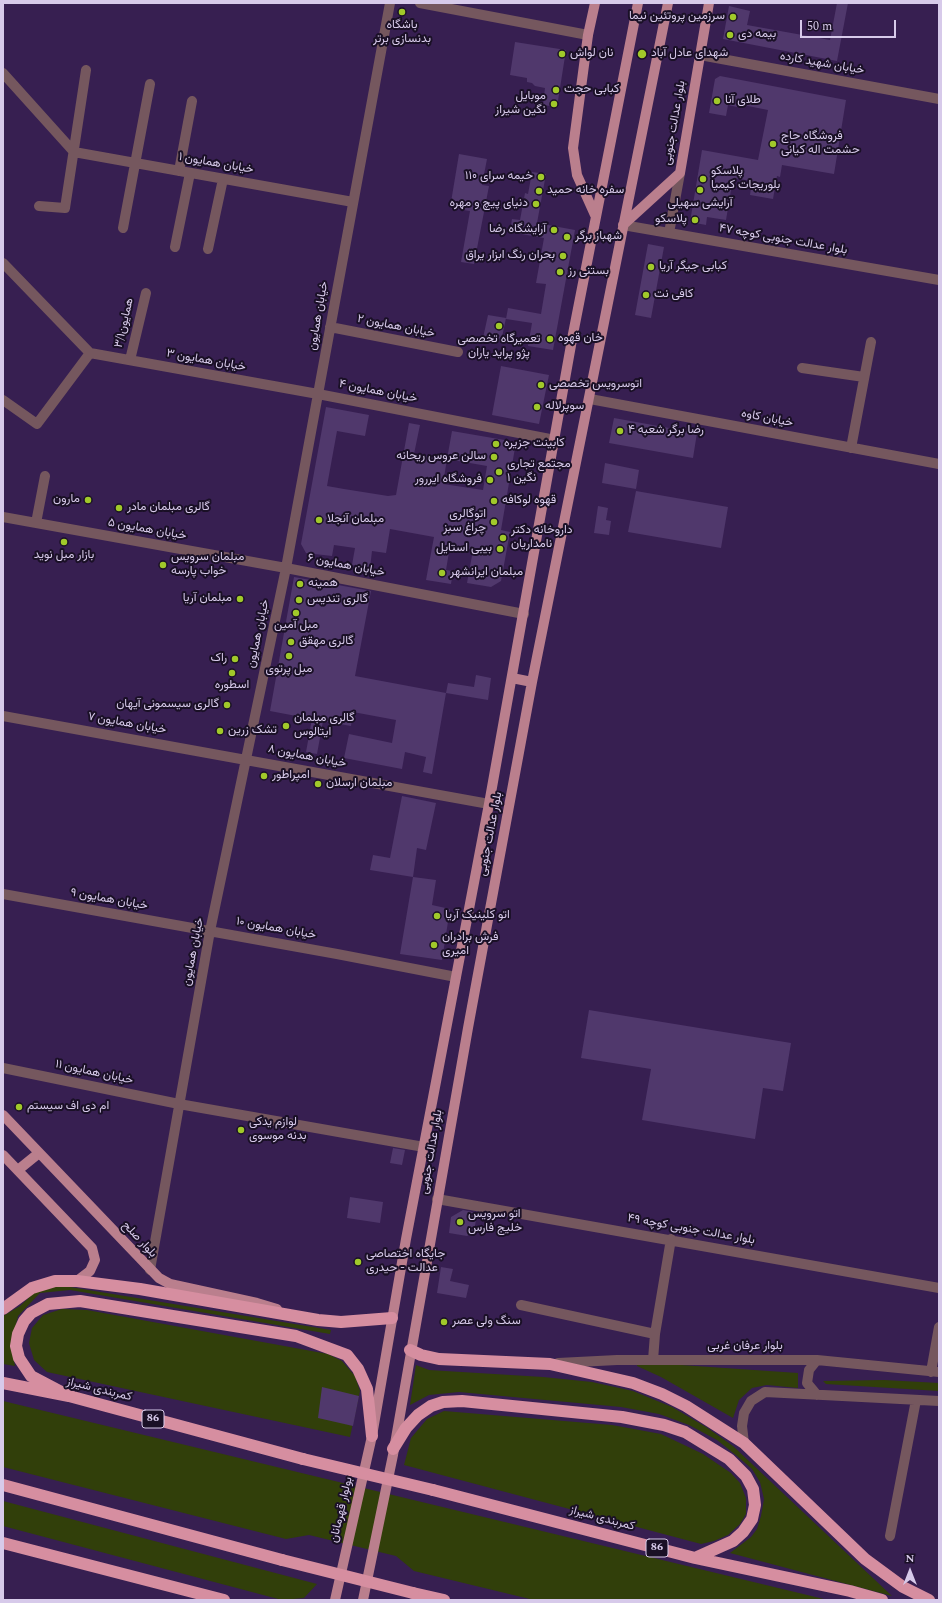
<!DOCTYPE html>
<meta charset="utf-8">
<style>
body{margin:0}
#map{position:relative;width:942px;height:1603px;overflow:hidden;background:#371f51;font-family:Spectral,serif}
canvas{display:block}
.frame{position:absolute;inset:0;border:4px solid #d7caea;pointer-events:none}
.north{position:absolute;left:890px;top:1551px;width:40px;height:40px;-webkit-text-stroke:3px #1a1026;paint-order:stroke;rotate:0deg;font-size:11px;font-weight:700;line-height:16px;text-align:center;color:#d7caea}
.north::after{content:'';display:block;margin:auto;width:14px;height:18px;background:#d7caea;clip-path:polygon(50% 0,100% 100%,50% 72%,0 100%)}
.scale{position:absolute;left:800px;top:20px;width:96px;height:18px;box-sizing:border-box;border:2px solid #d7caea;border-top:0;padding-left:5px;font-size:12px;line-height:14px;white-space:nowrap;color:#d7caea;-webkit-text-stroke:3px #1a1026;paint-order:stroke}
</style>
<div id="map">
<canvas width="942" height="1603"></canvas>
<div class="frame"></div>
<div class="north">N</div>
<div class="scale">50 m</div>
</div>
<script>
const context = document.querySelector('canvas').getContext('2d');
context.lineJoin = 'round';
function fillPath(path, color) { context.fillStyle = color; context.fill(path, 'evenodd'); }
const shape = rows => new Path2D(rows.map(r => 'M' + r).join(''));
function stroke(path, color, width, dash) { context.strokeStyle = color; context.lineWidth = width; context.lineCap = dash ? 'butt' : 'round'; context.setLineDash(dash || []); context.stroke(path); }
function drawText(font, color, halo, rows, align = 'center') {
  context.font = font + ' Spectral,Vazirmatn,serif'; context.lineWidth = 4; context.setLineDash([]); context.textBaseline = 'middle'; context.strokeStyle = halo; context.fillStyle = color; for (const [text, x, y, turn = 0] of rows) {
    context.save(); context.translate(x, y); context.rotate((+turn || 0) * Math.PI / 180); context.textAlign = isNaN(turn) ? turn : align; if (halo) context.strokeText(text, 0, 0); context.fillText(text, 0, 0); context.restore();
  }
}
const green = shape([
 [58,1285,331,1330,330,1334,70,1290,40,1293,18,1316,11,1346,15,1366,3,1364,3,1316,20,1306,37,1290],
 [62,1309,87,1310,328,1354,342,1361,355,1376,360,1391,350,1437,47,1372,34,1360,29,1343,32,1328,43,1315],
 [637,1362,798,1373,798,1388,767,1385,752,1388,739,1400,733,1418,661,1377,637,1366],
 [416,1365,429,1370,543,1377,592,1382,633,1391,672,1407,706,1427,733,1446,892,1596,730,1553,751,1537,757,1529,761,1516,764,1499,760,1482,752,1469,737,1456,717,1440,689,1425,659,1414,621,1407,459,1392,429,1395,410,1405],
 [884,1380,939,1383,939,1391,826,1384,823,1381],
 [3,1401,828,1600,534,1600,414,1571,396,1556,309,1535,286,1539,3,1467],
 [444,1411,612,1425,661,1434,703,1454,731,1473,740,1483,746,1498,746,1514,740,1524,728,1535,714,1541,701,1544,404,1465,411,1438,427,1419],
 [3,1501,317,1584,304,1598,282,1600,3,1526]
]);
const building = shape([
 [837,3,848,3,837,61,723,39,729,6,750,11,747,25,830,40],
 [515,42,566,50,557,107,543,105,545,88,535,86,532,83,527,82,527,78,510,75],
 [720,76,846,100,834,174,782,165,780,177,777,176,773,199,750,195,752,181,733,178,726,220,707,217,706,225,690,222,702,150,758,160,768,110,738,104,737,107,728,105,726,116,709,113,715,79],
 [459,154,487,159,482,185,489,186,474,264,461,262,470,211,450,208],
 [532,172,546,174,537,223,575,230,553,350,528,346,532,323,506,319,508,308,541,314,546,284,536,283,544,238,510,232,512,219,520,220,525,193,528,194],
 [648,244,664,247,651,318,635,315],
 [488,315,506,318,501,342,483,338],
 [501,366,549,375,539,424,492,415],
 [326,407,369,415,365,436,337,431,327,486,344,489,388,496,396,495,409,423,420,425,414,454,447,459,452,431,516,442,501,530,510,532,501,581,491,587,467,583,473,550,450,546,446,570,453,571,451,584,426,580,434,537,390,529,386,553,372,551,370,568,352,565,355,548,334,545,332,556,306,553,301,544],
 [447,459,487,466,483,490,443,484],
 [614,418,697,433,693,458,609,443],
 [605,463,639,470,636,489,602,483],
 [636,491,728,507,721,548,628,532],
 [598,506,608,508,606,520,611,521,609,535,594,533],
 [294,577,371,591,355,676,446,693,432,774,423,772,426,757,405,752,402,769,344,758,349,734,392,743,396,720,353,712,351,726,323,721,317,754,306,752,312,719,270,711],
 [476,675,491,678,488,700,446,693,448,683,474,687],
 [402,796,436,803,426,850,417,848,413,877,436,880,432,905,450,909,442,960,400,954,413,877,370,870,373,855,390,858],
 [589,1010,791,1043,783,1091,763,1088,755,1139,642,1120,651,1069,581,1058],
 [393,1148,405,1150,402,1165,390,1163],
 [350,1197,383,1202,380,1223,347,1218],
 [463,1210,477,1213,474,1232,467,1236,449,1233,451,1217],
 [441,1267,453,1269,450,1281,469,1285,466,1298,437,1293],
 [322,1387,359,1396,353,1426,318,1418]
]);
const minor = shape([
 [420,3,588,35],
 [700,55,939,99],
 [3,73,74,152],
 [74,152,353,202],
 [179,171,192,101],
 [39,206,65,208,86,70],
 [623,225,939,280],
 [123,228,150,84],
 [669,233,680,173],
 [175,247,190,173],
 [208,249,223,179],
 [3,263,90,353],
 [330,327,458,352],
 [90,353,318,394,555,440],
 [130,360,146,293],
 [802,368,864,377],
 [590,399,939,464],
 [3,400,37,424,90,353],
 [851,448,871,342],
 [3,517,286,568,524,614],
 [36,523,45,476],
 [3,716,489,804],
 [3,894,337,954,456,977],
 [3,1068,179,1104,424,1147],
 [437,1199,939,1288],
 [150,1270,210,931,286,568,390,3],
 [521,1305,655,1334],
 [653,1360,655,1334,671,1239],
 [558,1363,617,1360,817,1360,939,1372],
 [931,1372,939,1327],
 [817,1395,807,1383,809,1370,817,1360],
 [744,1443,742,1426,744,1413,751,1401,765,1392,939,1401],
 [890,1536,916,1400]
]);
const major = shape([
 [595,3,588,35,573,148,577,175,595,215],
 [623,225,680,173,709,3],
 [512,678,532,682],
 [3,1115,159,1278,170,1284,257,1303,277,1309],
 [3,1155,92,1248,95,1260,90,1271,77,1281],
 [18,1170,39,1153],
 [335,1600,372,1436,406,1239,489,804,573,334,638,3],
 [363,1600,393,1455,468,1028,532,682,668,3]
]);
const highway = shape([
 [3,1309,32,1288,55,1281,77,1281,140,1289,318,1320,341,1322,392,1318],
 [410,1350,421,1355,439,1359,550,1364,633,1383,662,1394,686,1406,744,1443,865,1559,903,1587,929,1600],
 [3,1383,69,1396,303,1459],
 [69,1396,31,1376,19,1358,16,1346,18,1334,24,1321,31,1313,48,1304,80,1301,296,1336,347,1355,358,1369,367,1389,372,1436],
 [393,1449,406,1428,418,1415,431,1406,443,1402,462,1401,622,1417,664,1425,685,1432,729,1459,746,1476,753,1489,755,1505,752,1519,743,1532,733,1541,695,1558],
 [3,1485,282,1560],
 [433,1490,695,1558,850,1591,882,1600],
 [3,1543,224,1600],
 [413,1593,444,1600]
]);
const highwayBridge = shape([
 [303,1459,433,1490],
 [282,1560,413,1593]
]);
const markers = [
 [402,12,4,"#a1c92a"],
 [733,17,4,"#a1c92a"],
 [730,35,4,"#a1c92a"],
 [562,54,4,"#a1c92a"],
 [642,54,5,"#a1c92a"],
 [556,90,4,"#a1c92a"],
 [717,101,4,"#a1c92a"],
 [554,104,4,"#a1c92a"],
 [773,144,4,"#a1c92a"],
 [541,177,4,"#a1c92a"],
 [703,179,4,"#a1c92a"],
 [700,190,4,"#a1c92a"],
 [539,191,4,"#a1c92a"],
 [536,204,4,"#a1c92a"],
 [695,220,4,"#a1c92a"],
 [554,230,4,"#a1c92a"],
 [567,237,4,"#a1c92a"],
 [563,256,4,"#a1c92a"],
 [651,267,4,"#a1c92a"],
 [560,272,4,"#a1c92a"],
 [646,295,4,"#a1c92a"],
 [499,326,4,"#a1c92a"],
 [550,339,4,"#a1c92a"],
 [541,385,4,"#a1c92a"],
 [537,407,4,"#a1c92a"],
 [620,431,4,"#a1c92a"],
 [496,444,4,"#a1c92a"],
 [494,457,4,"#a1c92a"],
 [499,472,4,"#a1c92a"],
 [490,480,4,"#a1c92a"],
 [88,500,4,"#a1c92a"],
 [494,501,4,"#a1c92a"],
 [119,508,4,"#a1c92a"],
 [319,520,4,"#a1c92a"],
 [494,522,4,"#a1c92a"],
 [503,538,4,"#a1c92a"],
 [64,542,4,"#a1c92a"],
 [500,549,4,"#a1c92a"],
 [163,565,4,"#a1c92a"],
 [442,573,4,"#a1c92a"],
 [300,584,4,"#a1c92a"],
 [240,599,4,"#a1c92a"],
 [299,600,4,"#a1c92a"],
 [296,613,4,"#a1c92a"],
 [291,642,4,"#a1c92a"],
 [289,656,4,"#a1c92a"],
 [235,659,4,"#a1c92a"],
 [232,673,4,"#a1c92a"],
 [227,705,4,"#a1c92a"],
 [286,726,4,"#a1c92a"],
 [220,731,4,"#a1c92a"],
 [264,776,4,"#a1c92a"],
 [318,784,4,"#a1c92a"],
 [437,916,4,"#a1c92a"],
 [434,945,4,"#a1c92a"],
 [19,1107,4,"#a1c92a"],
 [241,1130,4,"#a1c92a"],
 [460,1222,4,"#a1c92a"],
 [358,1262,4,"#a1c92a"],
 [444,1322,4,"#a1c92a"]
];
const shields = [
 [153,1419,22],
 [657,1548,22]
];
const shieldNames = [
 ["86",153,1419],
 ["86",657,1548]
];
const poiNames = [
 ["سرزمین پروتئین نیما",725,17,"right"],
 ["باشگاه",402,26,"center"],
 ["بدنسازی برتر",402,40,"center"],
 ["بیمه دی",738,35],
 ["نان لواش",570,54],
 ["شهدای عادل آباد",651,54],
 ["کبابی حجت",564,90],
 ["موبایل",546,97,"right"],
 ["نگین شیراز",546,111,"right"],
 ["طلای آنا",725,101],
 ["فروشگاه حاج",781,137],
 ["حشمت اله کیانی",781,151],
 ["پلاسکو",711,172],
 ["بلوریجات کیمیا",711,186],
 ["خیمه سرای ۱۱۰",533,177,"right"],
 ["سفره خانه حمید",547,191],
 ["دنیای پیچ و مهره",528,204,"right"],
 ["آرایشی سهیلی",700,204,"center"],
 ["پلاسکو",687,220,"right"],
 ["آرایشگاه رضا",546,230,"right"],
 ["شهباز برگر",575,237],
 ["بحران رنگ ابزار یراق",555,256,"right"],
 ["کبابی جیگر آریا",659,267],
 ["بستنی رز",568,272],
 ["کافی نت",654,295],
 ["خان قهوه",558,339],
 ["تعمیرگاه تخصصی",499,340,"center"],
 ["پژو پراید یاران",499,354,"center"],
 ["اتوسرویس تخصصی",549,385],
 ["سوپرلاله",545,407],
 ["رضا برگر شعبه ۴",628,431],
 ["کابینت جزیره",504,444],
 ["سالن عروس ریحانه",486,457,"right"],
 ["مجتمع تجاری",507,465],
 ["نگین ۱",507,479],
 ["فروشگاه ایررور",482,480,"right"],
 ["مارون",80,500,"right"],
 ["قهوه لوکافه",502,501],
 ["گالری مبلمان مادر",127,508],
 ["اتوگالری",486,515,"right"],
 ["چراغ سبز",486,529,"right"],
 ["مبلمان آنجلا",327,520],
 ["داروخانه دکتر",511,531],
 ["نامداریان",511,545],
 ["بیبی استایل",492,549,"right"],
 ["بازار مبل نوید",64,556,"center"],
 ["مبلمان سرویس",171,558],
 ["خواب پارسه",171,572],
 ["مبلمان ایرانشهر",450,573],
 ["همینه",308,584],
 ["مبلمان آریا",232,599,"right"],
 ["گالری تندیس",307,600],
 ["مبل آمین",296,626,"center"],
 ["گالری مهقق",299,642],
 ["راک",227,659,"right"],
 ["مبل پرتوی",289,670,"center"],
 ["اسطوره",232,686,"center"],
 ["گالری سیسمونی آیهان",219,705,"right"],
 ["گالری مبلمان",294,719],
 ["ایتالوس",294,733],
 ["تشک زرین",228,731],
 ["امپراطور",272,776],
 ["مبلمان ارسلان",326,784],
 ["اتو کلینیک آریا",445,916],
 ["فرش برادران",442,938],
 ["امیری",442,952],
 ["ام دی اف سیستم",27,1107],
 ["لوازم یدکی",249,1123],
 ["بدنه موسوی",249,1137],
 ["اتو سرویس",468,1215],
 ["خلیج فارس",468,1229],
 ["جایگاه اختصاصی",366,1255],
 ["عدالت - حیدری",366,1269],
 ["سنگ ولی عصر",452,1322]
];
const streetNames = [
 ["خیابان شهید کارده",822,64,10],
 ["بلوار عدالت جنوبی",675,123,-80],
 ["خیابان همایون ۱",216,164,10],
 ["بلوار عدالت جنوبی کوچه ۴۷",783,240,10],
 ["خیابان همایون",319,316,-80],
 ["همایون۳/۱",125,323,-77],
 ["خیابان همایون ۲",396,327,11],
 ["خیابان همایون ۳",206,361,10],
 ["خیابان همایون ۴",378,392,11],
 ["خیابان کاوه",767,419,11],
 ["خیابان همایون ۵",147,530,10],
 ["خیابان همایون ۶",346,566,11],
 ["خیابان همایون",259,634,-78],
 ["خیابان همایون ۷",127,724,10],
 ["خیابان همایون ۸",307,757,11],
 ["بلوار عدالت جنوبی",491,834,-79],
 ["خیابان همایون ۹",109,900,10],
 ["خیابان همایون ۱۰",276,929,10],
 ["خیابان همایون",194,952,-79],
 ["خیابان همایون ۱۱",94,1073,12],
 ["بلوار عدالت جنوبی",432,1152,-80],
 ["بلوار عدالت جنوبی کوچه ۴۹",691,1230,10],
 ["بلوار صلح",139,1240,47],
 ["بلوار عرفان غربی",745,1347],
 ["کمربندی شیراز",99,1390,14],
 ["بولوار قهرمانان",342,1510,-77],
 ["کمربندی شیراز",602,1519,15]
];
fillPath(green, '#313f0a');
fillPath(building, '#50386c');
stroke(minor, '#75575e', 10);
stroke(major, '#ba7f8d', 10);
stroke(highway, '#d68ea0', 12);
stroke(highwayBridge, '#d68ea0', 12);
for (const [x, y, r, color] of markers) { const dot = new Path2D(); dot.arc(x, y, r, 0, 2 * Math.PI); context.fillStyle = color; context.fill(dot); stroke(dot, '#1a1026', 1.5); }
for (const [x, y, w] of shields) { const box = new Path2D(); box.roundRect(x - w / 2, y - 9, w, 18, 3); context.fillStyle = '#1a1026'; context.fill(box); stroke(box, '#d7caea', 1); }
drawText('bold 11px', '#d7caea', null, shieldNames);
drawText('12px', '#d7caea', '#1a1026', poiNames, 'left');
drawText('12px', '#d7caea', '#1a1026', streetNames);
</script>
